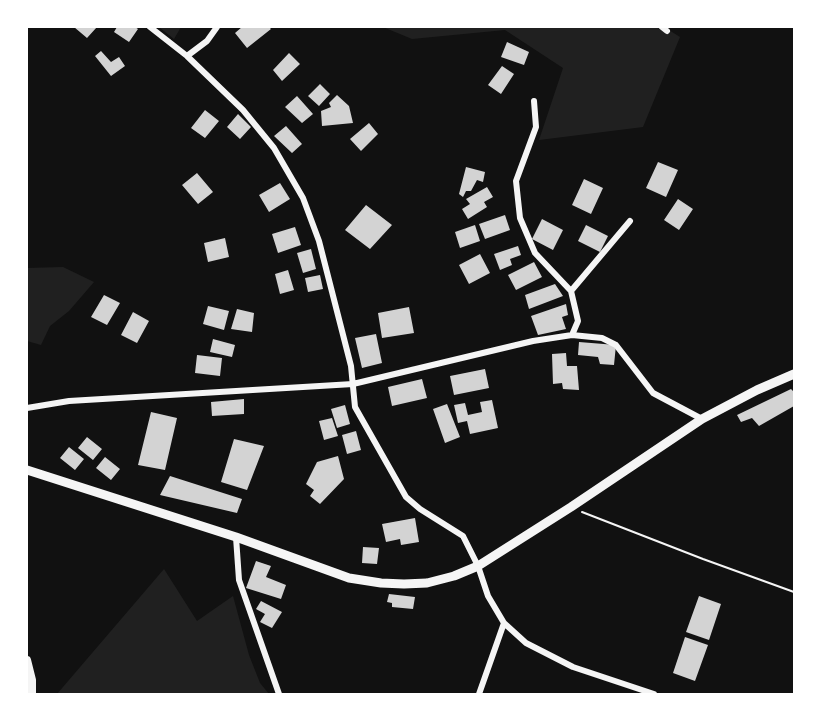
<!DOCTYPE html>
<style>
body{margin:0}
#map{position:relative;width:821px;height:721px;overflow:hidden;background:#111;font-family:Manrope,sans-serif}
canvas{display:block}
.frame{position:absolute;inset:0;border:28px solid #fff;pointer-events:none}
</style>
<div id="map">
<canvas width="821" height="721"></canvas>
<div class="frame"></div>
</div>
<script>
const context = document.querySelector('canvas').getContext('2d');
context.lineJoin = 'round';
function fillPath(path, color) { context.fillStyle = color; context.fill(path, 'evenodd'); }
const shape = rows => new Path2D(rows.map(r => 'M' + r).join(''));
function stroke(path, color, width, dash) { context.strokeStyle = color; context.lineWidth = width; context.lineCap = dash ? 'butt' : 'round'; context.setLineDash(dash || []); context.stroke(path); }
const green = shape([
 [159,27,181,27,174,39],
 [383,27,664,27,680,37,643,127,539,140,563,68,505,30,412,39],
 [63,267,94,282,69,311,50,326,41,345,27,341,27,268],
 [164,569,197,621,233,596,249,655,260,683,269,694,57,694]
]);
const building = shape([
 [74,27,97,27,87,38],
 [117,27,135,27,138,29,129,42,114,32],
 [242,27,269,27,271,29,247,48,235,33],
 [507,42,529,52,524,65,501,57],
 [101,51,111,62,119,57,125,66,111,76,95,56],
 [289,53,300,64,282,81,273,70],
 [502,66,514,74,501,94,488,85],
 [320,84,330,94,319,106,308,96],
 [337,95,349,106,353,123,322,126,321,111,331,107,329,103],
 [297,96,313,114,302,123,285,107],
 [205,110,219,121,205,138,191,128],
 [238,114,251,127,240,139,227,127],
 [369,123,378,134,361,151,350,139],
 [286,126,302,144,292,153,274,136],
 [658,162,678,170,666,197,646,188],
 [466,167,485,172,483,182,477,180,471,191,466,191,463,197,459,194],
 [197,173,213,192,198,204,182,185],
 [584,179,603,188,591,214,572,205],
 [280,183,290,199,269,212,259,195],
 [487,187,493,197,484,202,487,207,468,219,462,209,470,204,466,199],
 [678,199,693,209,679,230,664,220],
 [366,205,392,225,370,249,345,230],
 [505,215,510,230,485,239,479,224],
 [542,219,563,230,553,250,532,239],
 [475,225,480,241,460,248,455,232],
 [586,225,608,236,600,252,578,241],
 [295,227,301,245,278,253,272,234],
 [225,238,229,257,208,262,204,243],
 [518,246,521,255,510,259,512,265,500,270,494,254],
 [311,249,316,269,303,273,297,253],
 [480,254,490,273,469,284,459,265],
 [534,262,542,277,516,290,508,275],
 [288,270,294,290,280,294,275,274],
 [320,275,323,289,308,292,305,278],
 [555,284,563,296,529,309,525,295],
 [104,295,120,303,107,325,91,317],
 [566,304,568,315,562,317,566,329,538,335,531,316],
 [208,306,229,311,224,330,203,324],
 [409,307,414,333,382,338,378,313],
 [237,309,254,313,252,332,231,329],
 [133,312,149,321,137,343,121,335],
 [376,334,382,363,362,368,355,338],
 [213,339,235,345,232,357,210,352],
 [579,342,616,345,614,365,600,364,598,357,578,355],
 [566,353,567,366,577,366,579,390,563,389,562,383,553,384,552,354],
 [197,355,222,358,220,376,195,373],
 [485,369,489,388,454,395,450,376],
 [422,379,427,398,392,406,388,387],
 [791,389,794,392,794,406,759,426,752,418,741,422,737,415],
 [244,399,244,414,212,416,211,402],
 [492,400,498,428,470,434,467,421,458,423,454,405,465,403,468,415,482,412,480,402],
 [447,404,460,437,445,443,433,409],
 [345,405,350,424,337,428,331,409],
 [151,412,177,418,165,470,138,465],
 [332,418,338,436,324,440,319,421],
 [356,431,361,450,347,454,342,435],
 [87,437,102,449,93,460,78,448],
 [234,439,264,446,247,490,221,482],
 [69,447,84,459,75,470,60,458],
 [338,456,344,479,320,504,310,496,314,490,306,484,317,462],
 [105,457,120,469,111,480,96,468],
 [170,476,242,499,237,513,160,495],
 [415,518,419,542,401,545,400,539,386,542,382,524],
 [363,547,379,548,377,564,362,563],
 [256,561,271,566,266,577,286,585,281,599,246,588],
 [389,594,415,597,413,609,392,607,392,603,387,602],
 [699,596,721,604,709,640,686,632],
 [261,601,282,612,272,628,260,622,265,614,256,609],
 [685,637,708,645,695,681,673,673]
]);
const path = shape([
 [582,512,703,559,794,592]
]);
const minor = shape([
 [150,27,187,56,243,110,274,148,303,198,319,241,351,366,355,407,406,497,420,509,463,536,478,566,488,596,504,623,526,643,573,667,654,694],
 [662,27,667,31],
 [187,56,207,41,217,27],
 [534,101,536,127,516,181,520,218,535,253,571,291],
 [572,335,578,321,571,291,630,221],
 [27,408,69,401,353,384,533,341,572,335,602,338,616,345,653,393,702,419],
 [236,537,239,580,279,694],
 [479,694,504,623]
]);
const tertiary = shape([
 [27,660,32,680,32,694]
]);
const secondary = shape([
 [27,470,236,537,349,578,381,583,404,584,427,583,454,576,478,566,571,507,702,419,757,390,794,374]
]);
fillPath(green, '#202020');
fillPath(building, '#d3d3d3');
stroke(path, '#f5f5f5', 2);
stroke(minor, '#f5f5f5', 6);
stroke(tertiary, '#f5f5f5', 8);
stroke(secondary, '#f5f5f5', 9);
</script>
